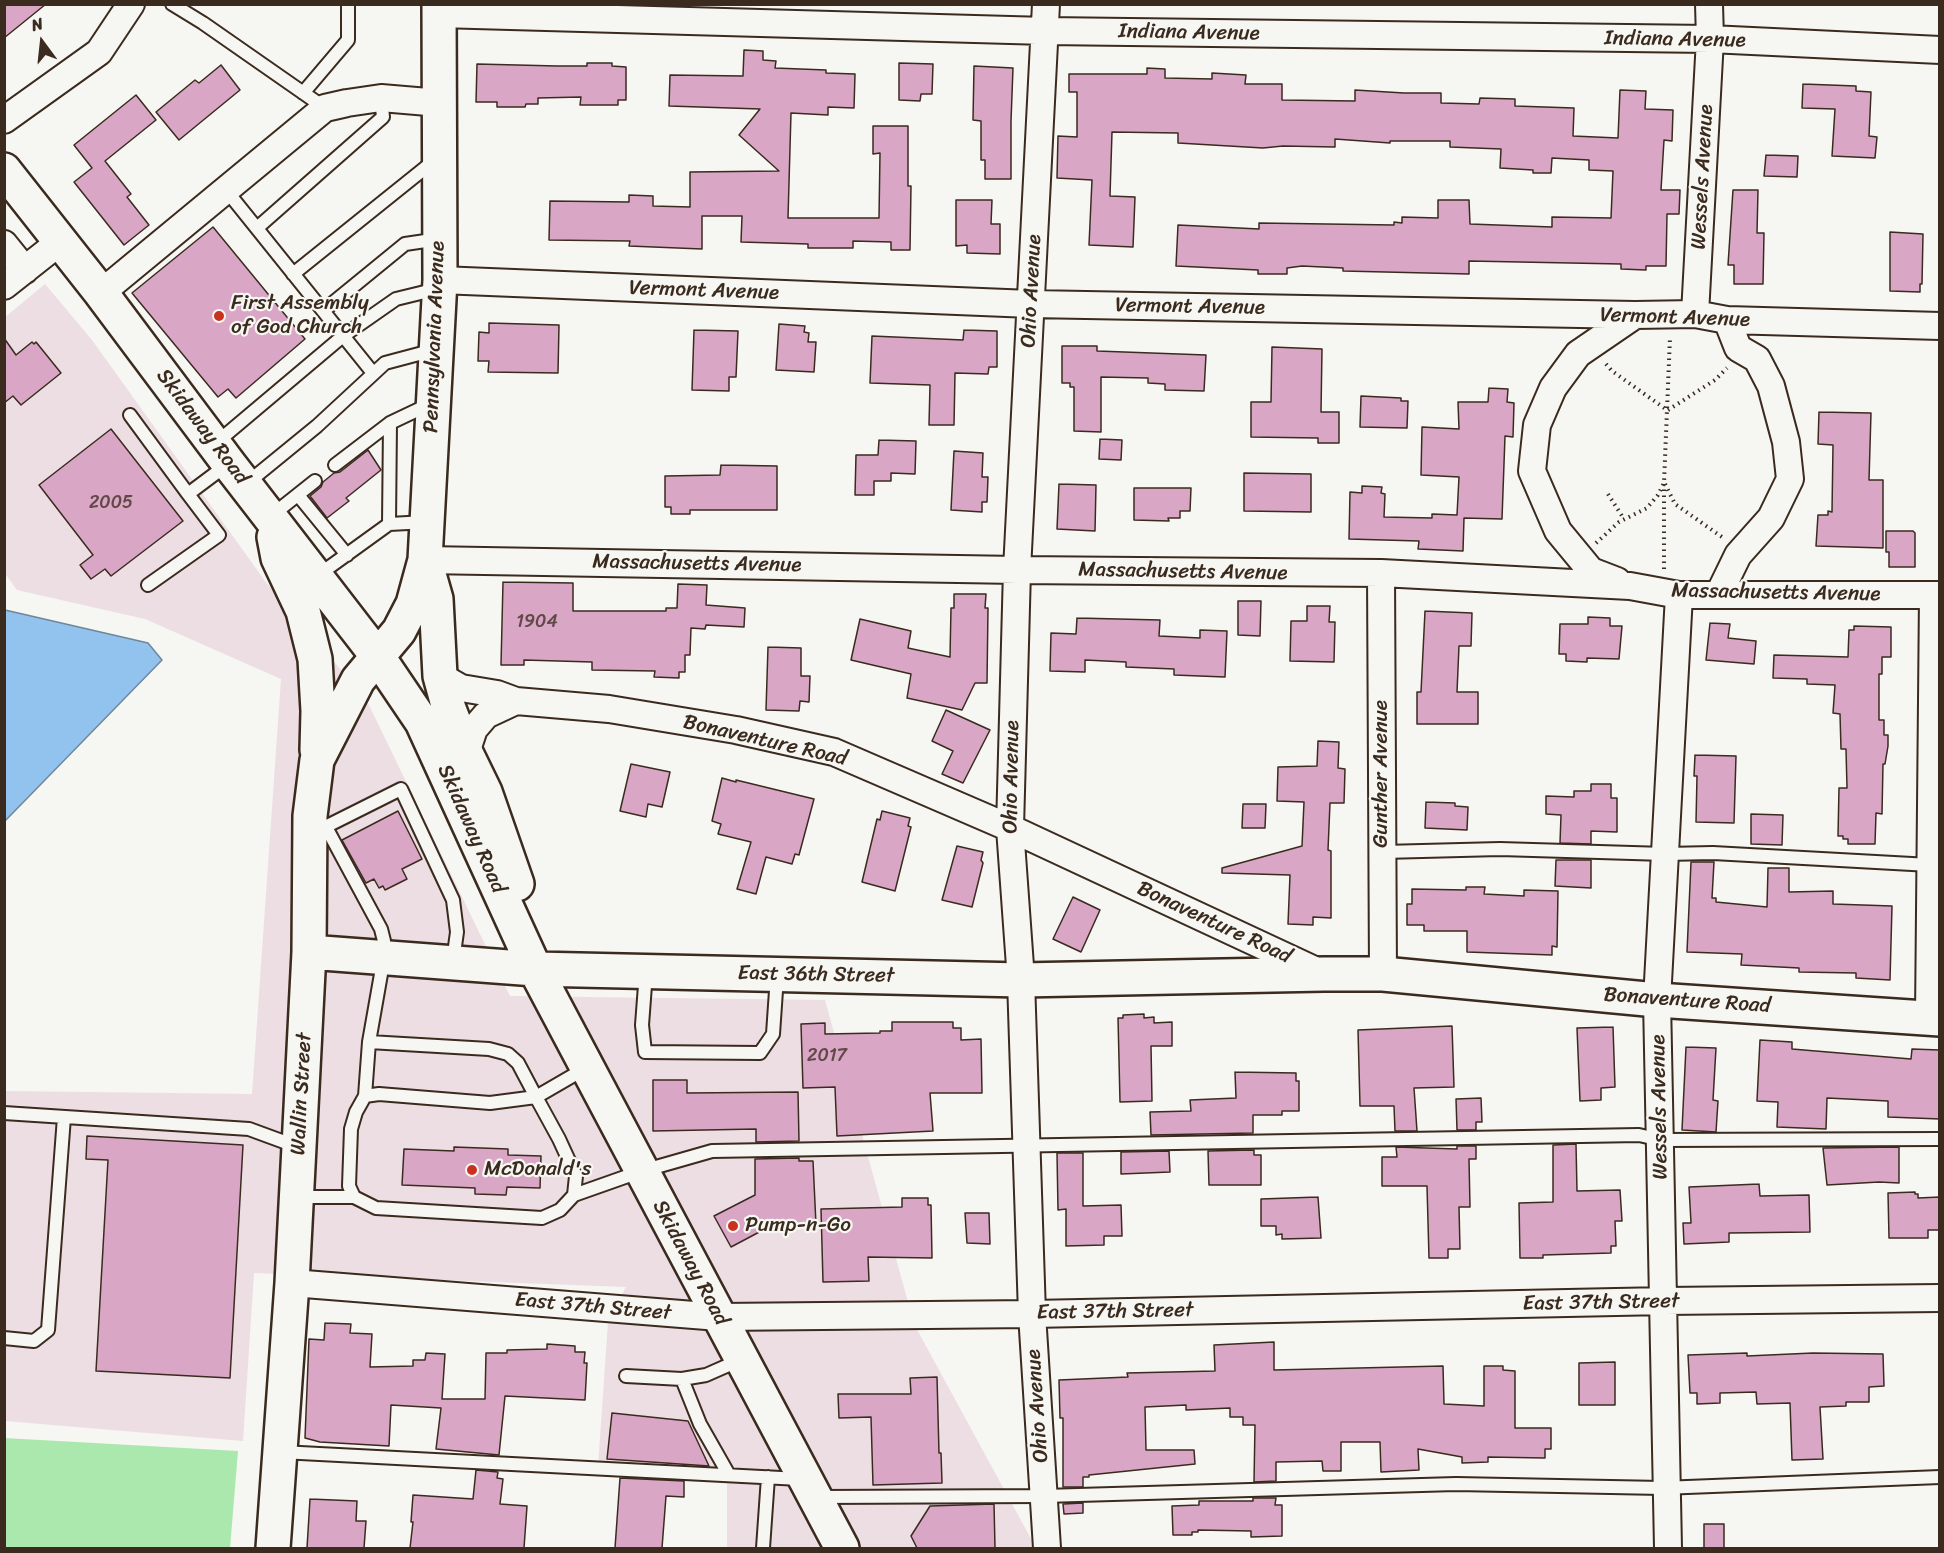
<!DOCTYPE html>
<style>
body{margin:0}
#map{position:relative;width:1944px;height:1553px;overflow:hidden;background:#f6f6f2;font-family:Sriracha,sans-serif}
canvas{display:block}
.frame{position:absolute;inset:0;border:6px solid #3b2a1e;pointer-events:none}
.north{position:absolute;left:12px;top:12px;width:60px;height:60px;-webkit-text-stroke:4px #f6f6f2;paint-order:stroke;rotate:345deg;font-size:16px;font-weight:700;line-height:24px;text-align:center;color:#3b2a1e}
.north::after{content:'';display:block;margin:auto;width:21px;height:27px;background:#3b2a1e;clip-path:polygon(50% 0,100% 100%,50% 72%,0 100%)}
</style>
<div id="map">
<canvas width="1944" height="1553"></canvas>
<div class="frame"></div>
<div class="north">N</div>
</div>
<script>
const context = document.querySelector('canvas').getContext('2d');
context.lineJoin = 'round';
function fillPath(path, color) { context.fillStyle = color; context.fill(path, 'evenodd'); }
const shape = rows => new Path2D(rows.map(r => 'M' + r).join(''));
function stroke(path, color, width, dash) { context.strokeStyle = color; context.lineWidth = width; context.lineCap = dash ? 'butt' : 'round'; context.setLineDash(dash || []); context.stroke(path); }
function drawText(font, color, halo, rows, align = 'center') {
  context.font = font + ' Sriracha,sans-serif'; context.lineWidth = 4.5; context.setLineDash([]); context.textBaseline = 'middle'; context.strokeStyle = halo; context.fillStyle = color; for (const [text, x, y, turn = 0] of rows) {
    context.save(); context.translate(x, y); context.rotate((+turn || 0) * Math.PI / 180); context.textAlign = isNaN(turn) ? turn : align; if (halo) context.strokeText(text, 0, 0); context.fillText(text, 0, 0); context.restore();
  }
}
const built = shape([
 [45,284,92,340,265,581,366,699,510,996,825,1000,914,1324,1036,1548,727,1548,727,1478,598,1467,608,1322,626,1287,254,1273,243,1441,5,1421,5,1091,252,1094,281,679,145,619,17,590,4,572,4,318]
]);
const green = shape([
 [4,1438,238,1451,230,1548,5,1548]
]);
const water = shape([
 [5,610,148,643,162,660,5,821,5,610]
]);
const building = shape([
 [4,4,46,4,4,38,4,4],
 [744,50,763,51,763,60,776,61,775,68,826,70,826,73,855,74,854,108,828,107,828,115,791,113,788,218,879,218,880,153,873,154,873,126,908,126,908,186,911,186,910,250,891,250,891,242,853,241,853,248,808,248,808,244,741,242,742,216,702,216,702,249,629,246,630,241,549,240,550,201,629,202,629,195,653,196,653,206,690,207,690,172,779,171,739,135,760,109,669,106,670,75,743,76,744,50],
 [587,63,612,63,612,66,626,67,626,100,618,100,618,105,580,105,581,97,538,98,538,104,526,104,525,107,497,107,497,102,476,102,477,64,557,66,587,66,587,63],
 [899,63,933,64,932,94,921,94,920,101,899,100,899,63],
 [221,65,240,90,179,140,156,112,195,80,199,83,221,65],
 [974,66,1013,68,1011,121,1011,179,985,179,985,160,981,160,981,121,973,120,974,66],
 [1147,68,1165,69,1165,78,1212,79,1212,73,1246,75,1245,84,1282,84,1282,100,1355,101,1355,90,1404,93,1441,93,1441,103,1479,104,1480,98,1515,99,1515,106,1574,108,1573,136,1618,138,1620,90,1646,91,1645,109,1673,110,1672,141,1664,140,1661,190,1680,190,1679,214,1667,214,1666,266,1646,266,1646,270,1621,269,1621,264,1469,261,1469,274,1343,271,1343,268,1302,266,1287,268,1287,274,1258,274,1258,270,1176,266,1178,225,1259,229,1259,223,1394,225,1394,222,1402,223,1402,217,1438,218,1438,200,1469,200,1470,224,1552,227,1552,217,1611,218,1613,171,1589,170,1589,160,1552,158,1551,173,1533,173,1533,170,1500,168,1501,149,1450,147,1450,141,1390,141,1390,143,1335,139,1335,147,1283,146,1263,148,1178,143,1178,133,1112,132,1110,196,1135,197,1133,247,1089,245,1092,180,1057,178,1058,136,1077,137,1077,92,1069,92,1069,74,1147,74,1147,68],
 [1803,84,1856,86,1856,91,1871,92,1869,136,1877,137,1875,158,1832,156,1835,109,1802,108,1803,84],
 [136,95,156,120,105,161,131,194,127,197,149,225,124,245,74,182,92,168,74,145,136,95],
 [1766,155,1798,156,1797,177,1764,176,1766,155],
 [1733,190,1758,190,1757,233,1764,233,1763,284,1734,284,1734,265,1728,265,1733,190],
 [956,200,992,200,991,224,1000,224,1000,254,967,253,967,245,956,246,956,200],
 [213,227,305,339,236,398,228,389,218,397,132,293,213,227],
 [1890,232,1923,234,1922,284,1920,284,1920,292,1890,291,1890,232],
 [489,323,559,325,558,373,488,372,489,361,478,361,479,332,489,333,489,323],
 [779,324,805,326,804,332,809,333,808,342,816,342,814,372,776,370,779,324],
 [694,330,738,331,736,377,729,377,729,391,692,390,694,330],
 [964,330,997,331,997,367,989,367,988,374,955,373,954,425,929,425,930,385,870,383,872,336,963,340,964,330],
 [4,338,16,355,32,342,34,344,36,342,61,373,21,405,13,396,4,403,4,338],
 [1062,346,1097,346,1097,351,1206,355,1204,391,1165,390,1165,384,1148,383,1148,378,1101,377,1101,432,1074,431,1074,387,1070,387,1070,383,1062,383,1062,346],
 [1272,347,1322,349,1321,412,1339,412,1339,443,1318,443,1318,438,1251,437,1251,402,1271,402,1272,347],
 [1489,388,1508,389,1507,402,1514,403,1513,437,1505,436,1502,519,1464,518,1463,551,1418,549,1419,541,1349,539,1350,492,1362,493,1362,486,1382,487,1381,493,1385,494,1384,517,1432,518,1432,514,1457,515,1459,477,1421,475,1422,427,1459,429,1458,402,1488,402,1489,388],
 [1361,396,1401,398,1401,401,1408,401,1407,428,1360,427,1361,396],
 [1819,412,1871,413,1869,480,1883,480,1883,548,1816,546,1818,515,1828,515,1828,511,1832,512,1833,445,1818,444,1819,412],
 [111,429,183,521,111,576,105,569,91,579,80,565,93,555,39,485,111,429],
 [1100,439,1122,440,1121,460,1099,459,1100,439],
 [879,440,916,441,915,474,891,473,891,481,874,481,874,495,855,495,856,455,878,455,879,440],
 [368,450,381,470,346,498,349,501,327,518,310,496,321,487,323,482,334,473,340,472,368,450],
 [954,451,983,453,982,477,988,477,987,502,982,502,982,512,951,510,954,451],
 [721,465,777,466,777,510,690,510,690,514,671,514,671,507,665,507,665,476,720,475,721,465],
 [1244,473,1311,474,1311,512,1244,511,1244,473],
 [1059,484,1096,485,1095,531,1057,529,1059,484],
 [1134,488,1191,488,1190,511,1180,511,1180,518,1168,518,1169,521,1134,520,1134,488],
 [1886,531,1913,531,1915,533,1915,567,1889,567,1889,552,1886,552,1886,531],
 [503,582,573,583,573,611,666,611,666,608,677,608,678,584,707,585,706,605,745,608,744,627,706,625,705,629,691,628,690,655,685,655,685,672,679,672,679,678,654,677,655,671,592,670,592,662,524,660,524,665,501,665,503,582],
 [954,594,986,594,985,608,988,608,987,683,975,683,962,710,907,698,911,674,851,660,860,619,911,631,908,648,950,657,951,608,954,608,954,594],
 [1238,601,1261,601,1260,636,1238,635,1238,601],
 [1307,606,1330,606,1329,622,1335,622,1334,662,1290,661,1291,621,1307,621,1307,606],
 [1425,611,1472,613,1471,646,1459,646,1457,692,1478,692,1478,724,1417,724,1417,692,1421,692,1425,611],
 [1588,617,1610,618,1610,626,1622,626,1619,659,1587,658,1587,662,1566,661,1566,654,1559,654,1560,624,1588,624,1588,617],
 [1077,618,1160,620,1159,636,1200,638,1200,630,1227,631,1225,677,1174,675,1174,669,1126,667,1126,662,1085,660,1085,672,1050,671,1051,633,1076,634,1077,618],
 [1710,623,1730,624,1728,638,1756,641,1754,664,1706,660,1710,623],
 [1854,626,1891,627,1891,657,1882,657,1882,674,1879,674,1879,720,1884,720,1884,735,1888,735,1888,746,1885,764,1883,764,1882,814,1876,813,1875,844,1848,844,1848,839,1843,839,1843,836,1838,836,1839,788,1847,788,1846,749,1841,749,1840,714,1833,713,1835,685,1807,684,1807,679,1773,678,1774,655,1848,657,1849,630,1854,630,1854,626],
 [768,647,801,648,801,676,810,676,809,702,800,701,799,711,766,710,768,647],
 [946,710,990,730,963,783,942,774,953,751,932,741,946,710],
 [1318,741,1339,742,1338,768,1345,769,1344,803,1330,803,1328,850,1331,851,1331,918,1313,917,1313,925,1288,924,1290,875,1222,873,1222,868,1302,846,1304,802,1277,801,1278,767,1317,766,1318,741],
 [1695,755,1736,756,1734,823,1696,822,1697,776,1694,776,1695,755],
 [631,764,670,772,662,807,648,804,646,817,620,811,631,764],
 [722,778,736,782,736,780,814,799,799,855,795,854,792,864,766,857,756,894,737,889,751,842,718,834,721,824,712,821,722,778],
 [1591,784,1611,784,1611,798,1617,798,1617,832,1591,831,1591,844,1560,843,1561,815,1546,814,1546,796,1574,797,1574,791,1591,791,1591,784],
 [1426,802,1455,803,1455,806,1468,807,1467,830,1425,828,1426,802],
 [1243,804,1266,804,1265,828,1242,828,1243,804],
 [398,811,422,859,402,869,407,879,385,890,383,886,379,888,374,879,366,883,342,840,398,811],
 [882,811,910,818,908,826,911,827,895,891,862,882,877,819,880,820,882,811],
 [1751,814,1783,815,1782,845,1751,844,1751,814],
 [957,846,983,852,981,860,983,863,972,907,942,900,957,846],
 [1556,860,1591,860,1591,888,1555,886,1556,860],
 [1691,862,1714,862,1712,898,1716,898,1716,902,1767,907,1768,868,1789,868,1789,892,1833,891,1833,904,1892,906,1890,980,1856,978,1856,973,1799,972,1799,968,1741,965,1742,954,1687,952,1691,862],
 [1466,887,1485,887,1484,894,1524,896,1524,890,1558,891,1557,947,1552,946,1552,955,1467,952,1467,931,1424,931,1424,925,1407,925,1407,904,1412,904,1412,889,1466,890,1466,887],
 [1073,897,1100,910,1081,952,1053,939,1073,897],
 [1144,1014,1144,1018,1154,1017,1154,1023,1172,1022,1172,1046,1151,1046,1152,1101,1120,1102,1118,1018,1123,1018,1123,1015,1144,1014],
 [892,1022,953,1022,953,1028,961,1028,961,1040,981,1039,982,1093,930,1093,933,1131,837,1136,835,1087,803,1088,801,1024,825,1023,825,1034,880,1033,880,1031,892,1031,892,1022],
 [1452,1026,1454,1087,1414,1088,1417,1131,1395,1131,1394,1106,1360,1106,1358,1030,1452,1026],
 [1613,1027,1615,1087,1601,1088,1601,1100,1580,1101,1577,1028,1613,1027],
 [1760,1040,1792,1042,1792,1049,1911,1059,1912,1049,1940,1050,1940,1119,1888,1117,1888,1101,1827,1098,1826,1129,1777,1127,1778,1102,1757,1101,1760,1040],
 [1686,1047,1716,1048,1713,1100,1718,1101,1716,1132,1682,1130,1686,1047],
 [1235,1072,1296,1073,1296,1081,1299,1081,1299,1111,1282,1111,1282,1115,1253,1115,1253,1133,1151,1135,1150,1112,1191,1111,1190,1100,1236,1098,1235,1072],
 [653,1080,687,1080,687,1093,798,1092,799,1141,756,1142,756,1129,653,1131,653,1080],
 [1481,1098,1482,1122,1476,1122,1476,1130,1457,1130,1456,1099,1481,1098],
 [87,1136,243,1145,230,1378,96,1371,108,1160,86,1159,87,1136],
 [1576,1144,1577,1191,1620,1190,1622,1221,1615,1221,1616,1246,1611,1246,1611,1253,1543,1255,1543,1258,1520,1258,1519,1203,1553,1202,1553,1145,1576,1144],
 [1457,1146,1476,1146,1476,1159,1469,1159,1470,1207,1459,1207,1460,1249,1448,1249,1448,1258,1429,1258,1427,1186,1382,1186,1382,1157,1397,1157,1396,1147,1457,1149,1457,1146],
 [454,1147,508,1149,508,1155,541,1156,540,1188,507,1187,506,1195,475,1194,475,1188,402,1185,404,1149,454,1151,454,1147],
 [1899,1147,1899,1183,1879,1182,1827,1185,1823,1148,1899,1147],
 [1254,1150,1254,1155,1261,1155,1261,1185,1209,1185,1208,1151,1254,1150],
 [1169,1151,1170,1172,1121,1174,1121,1152,1169,1151],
 [1057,1153,1083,1153,1083,1206,1121,1205,1122,1236,1104,1236,1104,1245,1066,1246,1066,1209,1058,1210,1057,1153],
 [799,1158,799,1161,813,1161,816,1225,765,1229,731,1247,714,1216,755,1195,755,1159,799,1158],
 [1759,1184,1760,1196,1809,1195,1810,1232,1729,1233,1729,1242,1684,1244,1683,1223,1691,1223,1689,1187,1759,1184],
 [1915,1192,1915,1194,1918,1194,1918,1198,1940,1197,1940,1230,1928,1230,1928,1238,1889,1238,1888,1193,1915,1192],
 [1318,1197,1321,1238,1282,1239,1282,1234,1276,1235,1276,1226,1261,1226,1261,1199,1318,1197],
 [902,1198,928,1198,928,1205,931,1205,932,1258,868,1257,869,1281,823,1282,821,1209,902,1207,902,1198],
 [965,1213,989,1213,990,1244,967,1243,965,1213],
 [325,1323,351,1324,350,1333,372,1334,370,1367,413,1366,413,1360,425,1360,426,1353,445,1354,442,1399,485,1399,486,1353,507,1353,507,1350,547,1349,547,1344,575,1346,575,1352,585,1352,584,1363,587,1363,585,1400,505,1396,499,1455,436,1449,441,1408,391,1405,389,1446,320,1442,305,1438,309,1339,324,1340,325,1323],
 [1274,1342,1274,1370,1443,1366,1444,1404,1484,1406,1484,1366,1503,1366,1503,1370,1515,1371,1515,1428,1551,1428,1551,1449,1545,1449,1545,1458,1488,1457,1488,1462,1462,1463,1462,1457,1418,1449,1419,1470,1381,1472,1380,1442,1341,1442,1341,1471,1323,1471,1322,1461,1276,1462,1276,1481,1254,1482,1255,1425,1243,1425,1243,1417,1230,1417,1230,1408,1186,1410,1186,1405,1145,1407,1146,1450,1194,1450,1195,1464,1089,1475,1089,1477,1083,1477,1083,1487,1063,1487,1063,1418,1060,1418,1059,1380,1128,1377,1127,1373,1215,1371,1214,1345,1274,1342],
 [1747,1353,1747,1356,1813,1353,1883,1354,1884,1386,1869,1387,1869,1402,1846,1402,1846,1406,1820,1407,1823,1459,1792,1460,1790,1403,1757,1404,1756,1392,1720,1393,1720,1403,1697,1404,1697,1393,1690,1393,1688,1355,1747,1353],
 [1615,1362,1615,1405,1579,1405,1579,1363,1615,1362],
 [937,1377,939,1453,941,1453,942,1483,873,1485,871,1417,839,1418,838,1394,911,1394,910,1378,937,1377],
 [612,1413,688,1421,709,1466,607,1459,612,1413],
 [476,1470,498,1472,497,1478,503,1479,500,1504,527,1506,524,1548,410,1548,413,1522,411,1522,413,1495,473,1499,476,1470],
 [620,1478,684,1481,684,1497,666,1496,662,1548,615,1548,620,1478],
 [1253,1498,1276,1498,1275,1505,1282,1505,1282,1536,1251,1537,1251,1531,1198,1530,1198,1532,1192,1532,1192,1535,1173,1535,1172,1506,1199,1505,1199,1501,1253,1501,1253,1498],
 [310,1499,357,1501,356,1521,366,1521,364,1548,307,1548,310,1499],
 [1083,1503,1083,1513,1064,1514,1063,1504,1083,1503],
 [994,1504,995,1548,917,1548,911,1536,930,1506,994,1504],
 [1704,1524,1724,1524,1724,1548,1704,1548,1704,1524]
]);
const path = shape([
 [1606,364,1612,371,1667,410],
 [1668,410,1715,380,1727,368],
 [1665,484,1675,504,1722,537],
 [1608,494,1624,519],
 [1596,543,1619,522,1647,508,1658,495,1664,483,1670,337],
 [1664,569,1664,484]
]);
const lane = shape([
 [172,4,203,23,325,108],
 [303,93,348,40,348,4],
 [226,190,373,373],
 [257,228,383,117,381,98],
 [293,274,435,160],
 [323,311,405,244,439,239],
 [130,415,188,494],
 [216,443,343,336,396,299,437,289],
 [335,465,390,423],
 [246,484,317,426,385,363,434,350],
 [298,495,347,555],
 [271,516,315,481],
 [389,524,390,423,430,404],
 [317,576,389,524,427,522],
 [148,585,219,535,188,494,228,464],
 [326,827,381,929,384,941,384,957,369,1042,365,1096],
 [313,833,401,789,453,900,457,932,453,961],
 [1383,852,1500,849,1665,854,1713,853,1930,865],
 [646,972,642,1025,645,1052,760,1053,773,1034,777,976],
 [369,1042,489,1049,508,1054,518,1063,536,1097,586,1068],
 [4,1113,249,1129,298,1147],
 [297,1197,354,1197,376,1208,542,1218,560,1210,574,1195,642,1171,712,1151,1639,1135,1661,1140,1940,1139],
 [354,1197,349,1186,351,1129,356,1112,365,1096,379,1094,490,1103,536,1097,559,1139,576,1176,574,1195],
 [4,1338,34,1341,48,1330,64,1117],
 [626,1376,682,1379,706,1375,740,1360],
 [682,1379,700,1424,729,1475],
 [281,1452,800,1479],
 [819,1497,1044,1496,1456,1484,1662,1488,1940,1477],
 [763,1548,768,1477]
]);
const street = shape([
 [1046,4,1017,570,1010,828,1021,980,1032,1314,1047,1548],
 [439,14,1046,31,1710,39,1940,50],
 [4,120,99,52,131,4],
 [4,244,25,270],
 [440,280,1031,304,1635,315,1695,314,1727,320,1940,326],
 [4,286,61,241],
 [101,293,325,108,347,103,381,98,440,103],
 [1695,314,1710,39,1709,4],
 [425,560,1017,570,1381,573,1630,586,1679,595,1940,595],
 [1381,573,1383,974],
 [1617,581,1591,571,1558,531,1532,471,1537,425,1553,388,1578,354,1635,315],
 [1719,594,1738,555,1771,518,1790,479,1786,442,1771,386,1757,359,1738,348,1727,320],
 [440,676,461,688,497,694,516,701,609,709,736,730,834,752,1010,828,1321,973],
 [466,753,474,729,486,715,516,701],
 [1929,1017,1933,595],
 [292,1283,719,1317,1032,1314,1665,1301,1940,1298],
 [1668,1548,1657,1000,1679,595]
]);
const secondary = shape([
 [4,170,101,293,229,464,378,657,422,722,535,969,842,1548],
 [274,537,278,558,303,611,315,659,318,711,317,750],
 [426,564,436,599,440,676,449,709,466,753,485,792,517,884],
 [309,952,535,969,1021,980,1324,974,1383,974,1657,1000,1940,1019],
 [273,1548,292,1283,309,952,310,816,317,760,358,680,399,631,413,604,425,560,440,280,439,4]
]);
const markers = [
 [219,316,6,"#c8321e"],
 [472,1170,6,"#c8321e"],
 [733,1226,6,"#c8321e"]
];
const numberNames = [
 ["2005",111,503],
 ["1904",537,622],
 ["2017",827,1056]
];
const streetNames = [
 ["Indiana Avenue",1189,33,1],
 ["Indiana Avenue",1675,40,1],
 ["Wessels Avenue",1703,177,-87],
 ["Vermont Avenue",704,291,2],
 ["Ohio Avenue",1032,291,-87],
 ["Vermont Avenue",1190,307,1],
 ["Vermont Avenue",1675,318,2],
 ["Pennsylvania Avenue",435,337,-88],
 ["Skidaway Road",202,427,53],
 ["Massachusetts Avenue",697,564,1],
 ["Massachusetts Avenue",1183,572,1],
 ["Massachusetts Avenue",1776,593,1],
 ["Bonaventure Road",765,741,13],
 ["Gunther Avenue",1382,774,-90],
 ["Ohio Avenue",1012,777,-89],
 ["Skidaway Road",471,829,66],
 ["Bonaventure Road",1214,923,25],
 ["East 36th Street",816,975,1],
 ["Bonaventure Road",1687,1001,4],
 ["Wallin Street",302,1094,-87],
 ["Wessels Avenue",1660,1107,-91],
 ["Skidaway Road",690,1263,62],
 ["East 37th Street",1601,1303,-1],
 ["East 37th Street",593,1307,5],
 ["East 37th Street",1115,1312,-1],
 ["Ohio Avenue",1038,1406,-94]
];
const poiNames = [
 ["First Assembly",231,304],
 ["of God Church",231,328],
 ["McDonald's",484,1170],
 ["Pump-n-Go",745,1226]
];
fillPath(built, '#eddee4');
fillPath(green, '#abe8ae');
fillPath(water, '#92c3ee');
stroke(water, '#6f869b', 1.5);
fillPath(building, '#d9a7c5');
stroke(building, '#3b2a1e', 1.5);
stroke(lane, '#3b2a1e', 16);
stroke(street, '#3b2a1e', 30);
stroke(secondary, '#3b2a1e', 38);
stroke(path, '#3b2a1e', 4, [1.5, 4.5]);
stroke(lane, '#f6f6f2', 12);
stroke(street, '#f6f6f2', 26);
stroke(secondary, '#f6f6f2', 33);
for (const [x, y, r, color] of markers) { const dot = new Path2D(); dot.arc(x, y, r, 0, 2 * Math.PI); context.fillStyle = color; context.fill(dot); stroke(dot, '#f6f6f2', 2); }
drawText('18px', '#624948', null, numberNames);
drawText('21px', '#3b2a1e', '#f6f6f2', streetNames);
drawText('21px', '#3b2a1e', '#f6f6f2', poiNames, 'left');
</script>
